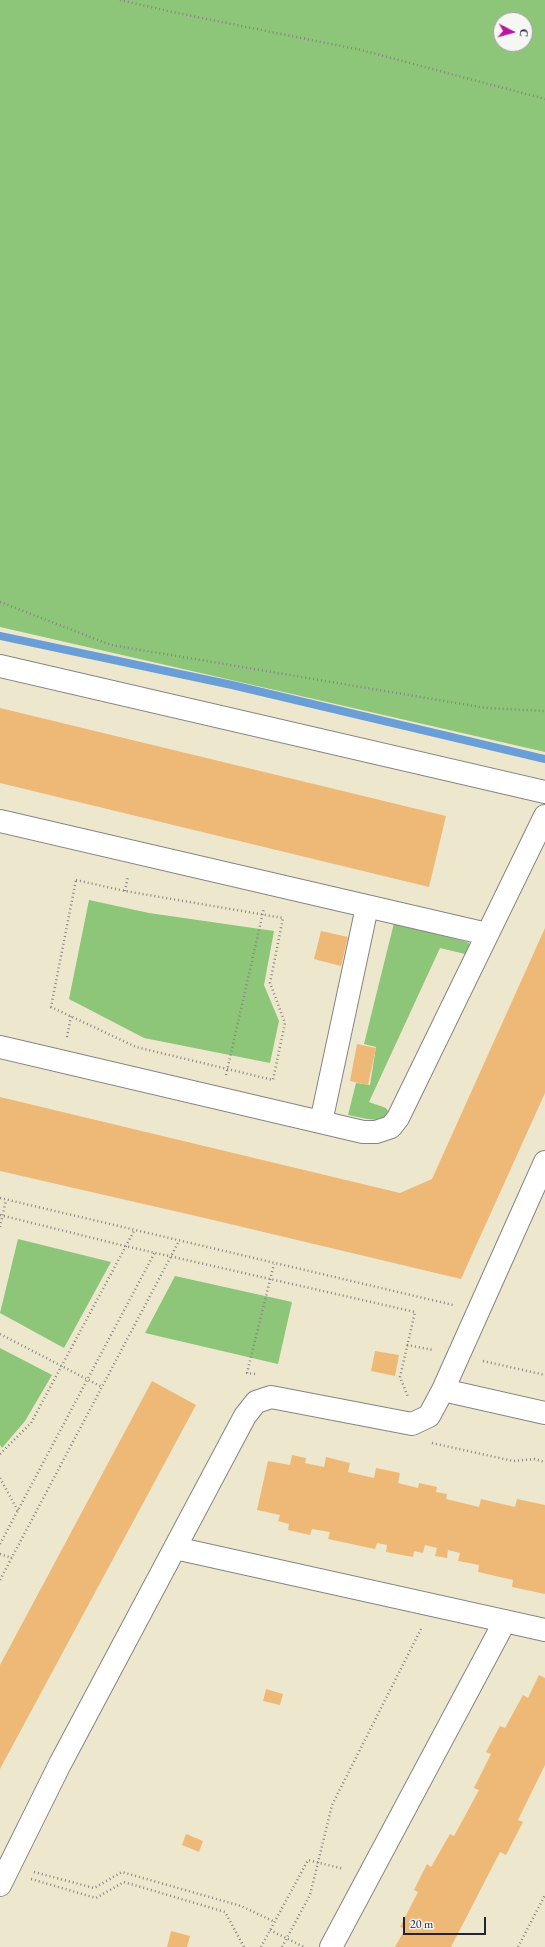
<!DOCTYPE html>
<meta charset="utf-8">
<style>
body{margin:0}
#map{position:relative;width:545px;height:1947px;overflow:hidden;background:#ede7cd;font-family:"EB Garamond",serif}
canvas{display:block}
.north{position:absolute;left:493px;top:12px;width:40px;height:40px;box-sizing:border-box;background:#f6f6f2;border:1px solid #a1a1a9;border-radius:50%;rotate:96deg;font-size:11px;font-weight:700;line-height:16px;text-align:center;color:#22223b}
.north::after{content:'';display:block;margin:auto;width:14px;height:18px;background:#b5179e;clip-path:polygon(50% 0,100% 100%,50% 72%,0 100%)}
.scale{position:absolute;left:403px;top:1917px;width:83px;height:18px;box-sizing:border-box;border:2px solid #22223b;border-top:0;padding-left:5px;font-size:12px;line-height:14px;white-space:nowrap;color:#22223b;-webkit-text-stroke:3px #f6f6f2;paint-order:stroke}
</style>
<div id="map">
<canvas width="545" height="1947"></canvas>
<div class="north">С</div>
<div class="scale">20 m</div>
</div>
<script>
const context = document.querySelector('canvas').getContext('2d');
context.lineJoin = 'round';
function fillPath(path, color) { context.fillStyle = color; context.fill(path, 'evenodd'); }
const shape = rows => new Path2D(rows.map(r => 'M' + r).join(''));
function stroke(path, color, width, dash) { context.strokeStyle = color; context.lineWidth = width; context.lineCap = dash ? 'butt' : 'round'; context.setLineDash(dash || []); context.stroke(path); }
const green = shape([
 [0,0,545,0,545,752,0,627],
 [501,20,525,20,525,44,501,44],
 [89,900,149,913,274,931,264,985,279,1021,270,1063,144,1038,69,999],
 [394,923,467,942,471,945,469,953,465,954,440,948,369,1102,386,1108,388,1111,388,1115,385,1119,379,1120,367,1119,348,1115,356,1083,370,1085,376,1047,364,1044],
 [18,1239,111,1262,64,1348,0,1313],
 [175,1276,292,1302,278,1364,145,1333],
 [0,1348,52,1375,25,1421,2,1448,0,1445]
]);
const stream = shape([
 [0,636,232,685,545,759]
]);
const building = shape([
 [0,708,446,816,429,887,0,783],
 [545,928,545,1093,461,1279,209,1219,0,1171,0,1097,400,1193,432,1179],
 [321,931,348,937,341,966,314,959],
 [357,1044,376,1048,368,1085,350,1081],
 [375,1351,399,1355,395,1376,371,1371],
 [152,1381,196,1405,0,1769,0,1665],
 [292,1455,306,1458,305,1463,324,1467,326,1457,350,1463,348,1472,374,1478,376,1468,400,1473,398,1483,418,1488,419,1483,437,1487,436,1492,447,1494,446,1499,479,1507,481,1499,515,1507,517,1499,545,1505,545,1594,512,1587,513,1580,478,1572,479,1565,458,1561,460,1553,448,1550,447,1558,435,1556,437,1548,425,1545,423,1553,414,1551,413,1557,386,1552,387,1545,377,1543,375,1549,328,1539,330,1532,312,1529,310,1535,288,1530,289,1524,278,1521,280,1515,257,1510,268,1461,290,1465],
 [539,1675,545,1678,545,1765,518,1820,523,1822,506,1855,500,1852,451,1947,395,1947,405,1929,400,1927,418,1892,414,1890,427,1864,431,1867,450,1834,454,1836,479,1790,474,1788,491,1754,486,1752,500,1726,505,1728,523,1695,528,1698],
 [266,1689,283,1694,280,1705,263,1701],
 [186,1834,203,1841,199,1852,182,1845],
 [171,1931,190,1936,187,1947,167,1947]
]);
const path = shape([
 [120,0,177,13,361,50,545,99],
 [0,602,111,645,486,708,545,711],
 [76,880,125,891,283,918,270,983,285,1023,273,1080,136,1047,51,1007,76,880],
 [125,891,128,876],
 [67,1037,71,1016],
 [226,1075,264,908],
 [0,1198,453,1305],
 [0,1215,125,1246,415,1312,400,1377,408,1397],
 [0,1227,6,1200],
 [0,1334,102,1387],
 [407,1345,433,1350],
 [483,1361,545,1375],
 [255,1374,247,1373,274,1264],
 [432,1443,513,1461,534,1459,545,1462],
 [0,1454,31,1423,134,1231],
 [0,1478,18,1511],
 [0,1544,155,1252],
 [0,1554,12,1558],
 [0,1580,179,1241],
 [34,1872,94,1888,122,1872,241,1906,275,1922],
 [31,1879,96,1898,124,1882,225,1912,244,1947],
 [270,1930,304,1947],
 [261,1947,308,1860,344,1869],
 [282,1947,310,1895,332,1805,421,1629],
 [518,1947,545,1895]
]);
const minor = shape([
 [0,666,545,792],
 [0,821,487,934],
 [0,1047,363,1132,376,1132,391,1127,398,1118,545,816],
 [321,1122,367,907],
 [443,1390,545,1413],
 [175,1548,545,1630],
 [0,1885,60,1764,245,1416,256,1402,271,1397,412,1424,429,1416,443,1390,545,1162],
 [331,1947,505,1621]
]);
fillPath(green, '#8dc579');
stroke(stream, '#699fd6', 8);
fillPath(building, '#eeb977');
stroke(minor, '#888484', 24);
stroke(path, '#888484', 2.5, [1, 3]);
stroke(minor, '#fff', 22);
</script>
